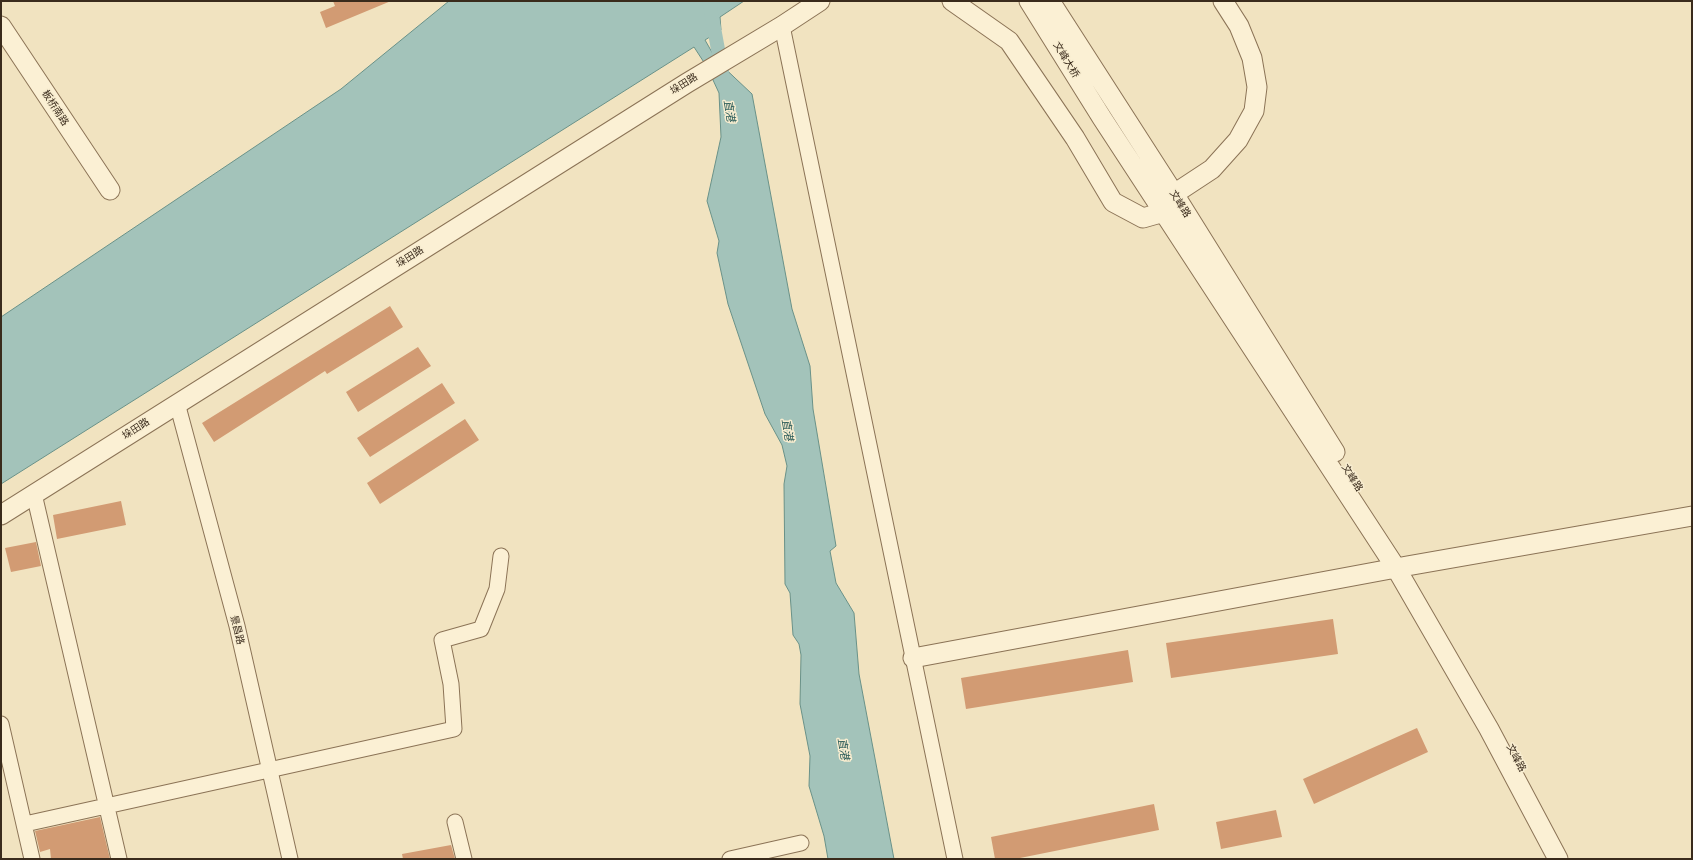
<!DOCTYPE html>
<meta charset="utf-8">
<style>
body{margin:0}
#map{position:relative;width:1693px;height:860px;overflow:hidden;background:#f1e3c0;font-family:"Roboto Serif",serif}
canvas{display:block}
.frame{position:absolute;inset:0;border:2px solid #3a2b1c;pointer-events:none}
</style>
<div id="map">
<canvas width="1693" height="860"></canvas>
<div class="frame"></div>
</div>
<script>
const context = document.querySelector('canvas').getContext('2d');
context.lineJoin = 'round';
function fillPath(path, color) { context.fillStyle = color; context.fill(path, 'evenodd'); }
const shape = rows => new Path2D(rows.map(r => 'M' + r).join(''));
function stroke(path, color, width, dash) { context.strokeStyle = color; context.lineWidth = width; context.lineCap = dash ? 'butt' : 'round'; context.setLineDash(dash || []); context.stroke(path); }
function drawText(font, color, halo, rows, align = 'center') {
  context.font = font + ' "Roboto Serif","Noto Sans SC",serif'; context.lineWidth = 3; context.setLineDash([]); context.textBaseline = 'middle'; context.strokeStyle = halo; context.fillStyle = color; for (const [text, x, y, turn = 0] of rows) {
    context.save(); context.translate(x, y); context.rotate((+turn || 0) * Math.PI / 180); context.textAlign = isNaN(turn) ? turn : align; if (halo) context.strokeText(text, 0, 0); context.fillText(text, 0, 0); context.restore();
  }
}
const water = shape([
 [449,1,744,1,720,17,721,30,705,40,717,61,752,94,792,309,810,366,813,409,836,546,830,551,836,583,854,613,859,674,894,859,828,859,824,836,809,786,810,756,800,704,801,655,799,644,793,635,790,593,785,584,784,484,787,466,782,445,765,414,728,304,717,253,719,241,707,201,721,137,719,93,707,67,694,47,1,484,1,317,341,89,449,1]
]);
const canal = shape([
 [709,1,722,71]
]);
const building = shape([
 [333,1,391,1,326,28,320,12,335,6],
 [390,306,403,327,327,374,325,371,214,442,202,423],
 [418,347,431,366,358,412,346,392],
 [442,383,455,403,370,457,357,438],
 [465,419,479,440,380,504,367,483],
 [121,501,126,525,57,539,53,515],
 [36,542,41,566,11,572,5,548],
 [1333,619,1338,654,1171,678,1166,643],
 [1128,650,1133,682,966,709,961,678],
 [1417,728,1428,752,1314,804,1303,779],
 [1154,804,1159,830,1015,859,995,859,991,837],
 [1276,810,1282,837,1221,849,1216,822],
 [100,817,110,859,51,859,50,849,40,852,35,831],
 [451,845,455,859,403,859,402,854]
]);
const minor = shape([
 [782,26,955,859],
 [177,403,237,626,290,859],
 [34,494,119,859],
 [1,724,32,859],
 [455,822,464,859],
 [25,824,454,729,451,684,442,640,481,629,497,589,501,556],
 [730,859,801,843]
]);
const tertiary = shape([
 [952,1,1009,41,1075,138,1113,202,1143,218,1164,212],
 [1029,1,1102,118,1396,568,1489,729,1558,859],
 [1050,1,1174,194,1335,452],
 [1,26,110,190],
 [1174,194,1212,169,1238,140,1254,111,1257,87,1252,58,1239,26,1223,1],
 [1,515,687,83,782,26,820,1],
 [913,658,1407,566,1692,516]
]);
const streetNames = [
 ["文峰大桥",1066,60,58],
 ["垛田路",684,84,-32],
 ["板桥南路",55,108,57],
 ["文峰路",1180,204,58],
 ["垛田路",410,257,-32],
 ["垛田路",136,429,-33],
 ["文峰路",1352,478,58],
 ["景昌路",237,630,76],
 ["文峰路",1516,758,62]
];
const waterNames = [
 ["直港",729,111,80],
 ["直港",787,430,80],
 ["直港",843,749,80]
];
fillPath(water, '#a3c3ba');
stroke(water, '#699188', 1);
stroke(canal, '#a3c3ba', 14);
fillPath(building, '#d29b73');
stroke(minor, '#8b7356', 17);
stroke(tertiary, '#8b7356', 21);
stroke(minor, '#fbf0d4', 15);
stroke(tertiary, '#fbf0d4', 19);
drawText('10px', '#3a2b1c', '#f8edd0', streetNames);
drawText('italic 11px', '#2a5b58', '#f8edd0', waterNames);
</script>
